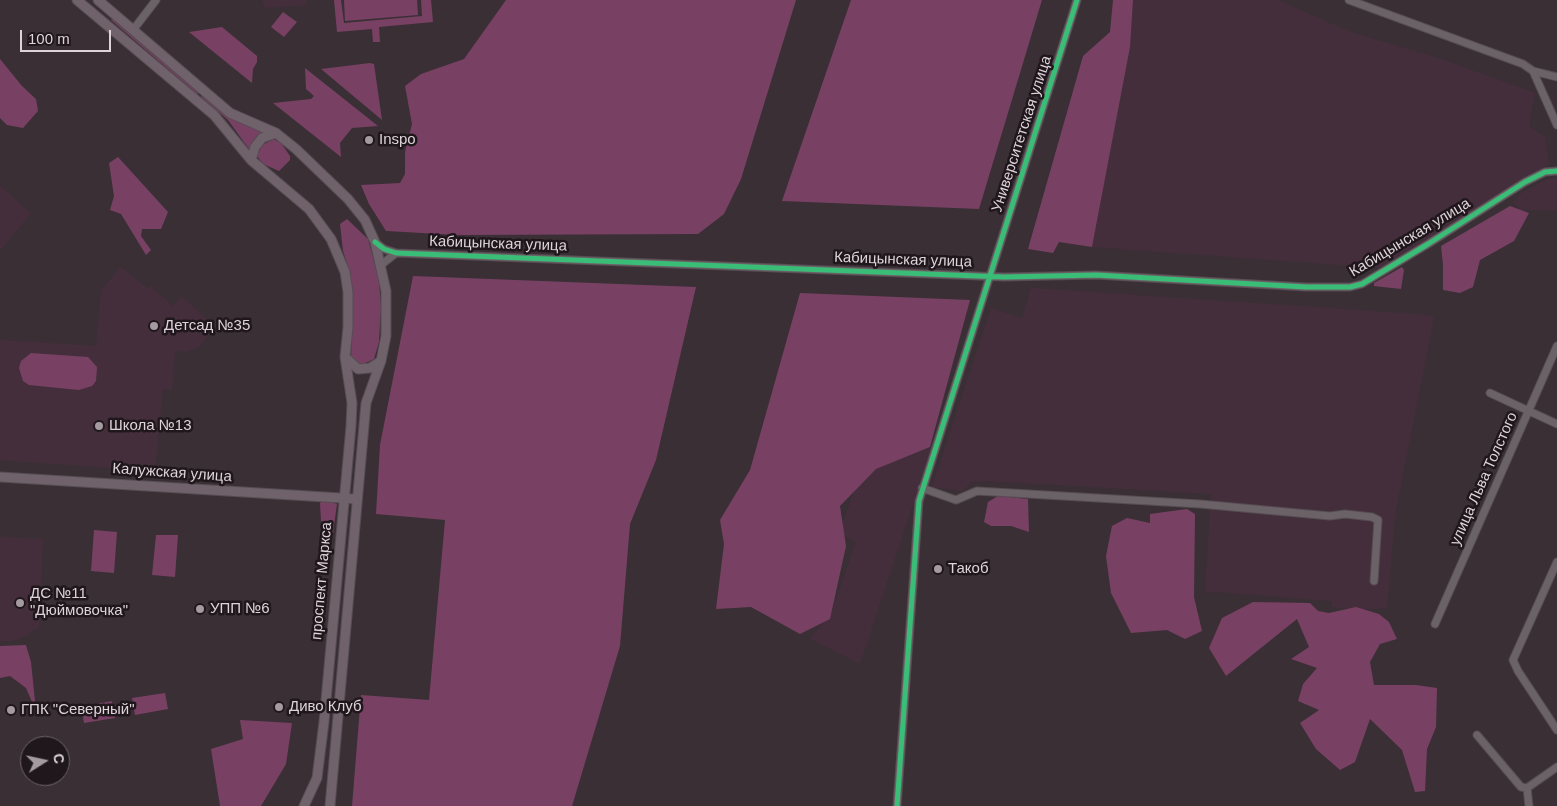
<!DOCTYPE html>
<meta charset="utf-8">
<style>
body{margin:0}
#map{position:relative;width:1557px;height:806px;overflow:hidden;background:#3a2f35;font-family:Arial,sans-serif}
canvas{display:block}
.north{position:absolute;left:20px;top:736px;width:50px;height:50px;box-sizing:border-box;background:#1f171c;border:1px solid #6c6268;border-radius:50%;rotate:80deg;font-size:14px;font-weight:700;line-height:20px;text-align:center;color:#dfd3da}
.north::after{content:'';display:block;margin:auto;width:18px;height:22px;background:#a59aa0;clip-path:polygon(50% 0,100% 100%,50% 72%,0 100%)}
.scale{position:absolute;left:20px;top:30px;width:91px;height:22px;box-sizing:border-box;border:2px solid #dfd3da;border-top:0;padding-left:6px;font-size:15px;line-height:18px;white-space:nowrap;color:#dfd3da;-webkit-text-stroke:4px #1f171c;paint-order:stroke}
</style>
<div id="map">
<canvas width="1557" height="806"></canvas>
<div class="north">С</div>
<div class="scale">100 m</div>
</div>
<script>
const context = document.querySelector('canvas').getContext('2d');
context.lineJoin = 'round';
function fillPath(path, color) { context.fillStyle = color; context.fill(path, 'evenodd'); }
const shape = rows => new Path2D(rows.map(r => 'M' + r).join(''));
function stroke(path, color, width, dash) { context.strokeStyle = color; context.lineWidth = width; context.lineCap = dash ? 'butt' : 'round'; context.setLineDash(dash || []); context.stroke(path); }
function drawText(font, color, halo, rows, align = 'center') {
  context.font = font + ' Arial,sans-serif'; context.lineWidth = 5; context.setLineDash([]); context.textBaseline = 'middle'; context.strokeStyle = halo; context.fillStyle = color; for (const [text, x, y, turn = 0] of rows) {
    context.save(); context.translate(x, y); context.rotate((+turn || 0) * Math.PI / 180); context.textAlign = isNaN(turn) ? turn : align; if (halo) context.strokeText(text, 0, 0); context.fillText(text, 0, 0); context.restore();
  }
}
const built = shape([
 [262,0,306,0,306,5,265,8],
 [1133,0,1277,0,1351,32,1441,59,1535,93,1529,126,1545,137,1549,164,1384,268,1092,247,1130,47],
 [1557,177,1557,210,1521,210,1513,202,1521,193,1546,180],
 [0,186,31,213,0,251],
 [121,267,148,289,150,286,173,306,181,296,208,320,211,332,199,347,186,352,175,350,172,390,163,389,155,471,0,460,0,340,96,346,101,290],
 [1031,288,1418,314,1434,317,1395,515,1387,608,1357,610,1332,607,1332,601,1219,592,1205,593,1211,494,990,481,971,482,963,491,932,487,991,308,1022,318],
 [932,447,860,664,810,639,832,611,856,542,839,533,856,486,880,466],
 [0,537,43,539,39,628,29,632,29,635,12,641,0,641]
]);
const green = shape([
 [334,0,341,0,344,23,422,16,421,0,431,0,433,22,379,27,380,42,373,42,372,29,337,32],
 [344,0,417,0,418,15,345,21],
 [506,0,796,0,741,179,724,214,698,234,458,235,386,231,369,204,361,185,400,183,405,174,405,152,412,124,405,86,421,74,464,59],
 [851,0,1042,0,979,209,782,201],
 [1113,0,1133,0,1130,47,1092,247,1059,242,1053,253,1028,249,1083,56,1110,32],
 [283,12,297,22,284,37,271,27],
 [112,19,199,93,197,94,111,20],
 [222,27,257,56,257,62,253,69,252,83,189,32],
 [0,59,22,86,36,99,38,111,23,128,7,125,0,118],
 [370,63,374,64,382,120,321,69],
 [305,68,378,126,352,128,340,143,341,157,273,103,311,99,314,96,306,89],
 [202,96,230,117,264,133,255,138,249,149,228,120,201,97],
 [274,139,281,143,290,156,290,160,279,171,263,164,257,156,262,145],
 [118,157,168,212,161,229,142,229,141,236,151,250,146,255,121,214,110,210,114,196,109,163],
 [1510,206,1529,213,1514,241,1480,260,1473,287,1460,293,1443,290,1443,265,1441,246],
 [347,219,368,239,379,280,381,307,379,342,374,359,361,365,354,362,351,358,353,294,350,272,343,251,340,224],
 [1402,267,1404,270,1401,289,1374,286,1374,283],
 [413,276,696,287,656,460,630,524,620,646,572,806,352,806,361,695,429,700,445,520,376,514,380,445],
 [800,293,970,300,930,447,876,469,840,506,846,546,830,619,800,634,751,607,716,609,724,544,720,520,750,470],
 [31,353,88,357,97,367,96,381,92,386,79,390,29,385,23,381,19,368,21,361],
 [998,496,1028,499,1029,532,1011,526,991,526,984,522,988,502],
 [324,500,337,504,333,533,330,533,327,522,321,521,320,503],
 [1187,509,1195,514,1194,597,1202,631,1185,639,1167,630,1131,633,1111,593,1106,556,1112,526,1127,518,1150,523,1150,514],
 [94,530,117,532,114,573,91,571],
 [156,535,178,535,175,577,152,575],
 [1253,602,1310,603,1318,611,1329,613,1356,607,1379,614,1389,622,1397,639,1380,644,1370,662,1374,685,1416,685,1437,688,1436,727,1427,749,1425,791,1415,792,1402,750,1370,719,1355,762,1340,770,1316,749,1300,723,1319,710,1298,701,1303,684,1317,668,1291,659,1309,647,1297,619,1226,676,1209,648,1222,618],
 [26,645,31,662,36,711,26,688,10,676,0,678,0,646],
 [165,693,168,709,135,715,132,698],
 [112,701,115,718,84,723,81,707],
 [240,720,292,723,286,764,261,806,220,806,211,749,243,739]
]);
const minor = shape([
 [1349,0,1523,64,1533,71,1557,77],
 [133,30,156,0],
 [1533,71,1557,125],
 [375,242,384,249,396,253,1004,277,1096,275,1306,287,1350,287,1362,284,1428,244,1525,182,1545,172,1557,171],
 [381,265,396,253],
 [1490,393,1557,424],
 [922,488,956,500,977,491,1200,504,1330,516,1345,514,1372,517,1378,520,1374,581],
 [1557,562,1513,660,1518,671,1557,730],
 [1435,624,1557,346],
 [1477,735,1521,787,1527,788,1529,806],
 [1527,788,1557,767],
 [897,806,919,501,1077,0]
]);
const major = shape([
 [77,0,214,115,251,160,309,209,331,239,345,272,348,292,348,327,345,357,352,403,351,426,324,722,317,778,304,806],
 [98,0,230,113,276,133,296,149,348,199,365,220,375,242,386,291,386,336,381,361,366,403,330,806],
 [251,160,255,147,262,138,276,133],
 [345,357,358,369,370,368,381,361],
 [0,477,357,499]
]);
const cycleway = shape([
 [375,242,384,249,396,253,1004,277,1096,275,1306,287,1350,287,1362,284,1428,244,1525,182,1545,172,1557,171],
 [897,806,919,501,1077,0]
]);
const markers = [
 [369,140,5,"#a59aa0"],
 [154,326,5,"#a59aa0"],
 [99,426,5,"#a59aa0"],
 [938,569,5,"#a59aa0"],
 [20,603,5,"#a59aa0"],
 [200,609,5,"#a59aa0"],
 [279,707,5,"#a59aa0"],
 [11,710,5,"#a59aa0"]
];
const streetNames = [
 ["Университетская улица",1022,134,-72],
 ["Кабицынская улица",1410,238,-31],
 ["Кабицынская улица",498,244,2],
 ["Кабицынская улица",903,260,2],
 ["Калужская улица",172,473,4],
 ["улица Льва Толстого",1484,479,-66],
 ["проспект Маркса",322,581,-85]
];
const poiNames = [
 ["Inspo",379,140],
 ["Детсад №35",164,326],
 ["Школа №13",109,426],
 ["Такоб",948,569],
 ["ДС №11",30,594],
 ["\"Дюймовочка\"",30,611],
 ["УПП №6",210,609],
 ["Диво Клуб",289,707],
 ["ГПК \"Северный\"",21,710]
];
fillPath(built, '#452e3c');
fillPath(green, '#784164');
stroke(minor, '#564d53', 9);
stroke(major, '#564d53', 11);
stroke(minor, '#6b6267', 7);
stroke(major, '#6f626a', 9);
stroke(cycleway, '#3abd76', 5);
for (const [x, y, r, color] of markers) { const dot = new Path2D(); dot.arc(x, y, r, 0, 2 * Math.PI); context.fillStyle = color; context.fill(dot); stroke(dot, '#1f171c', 2); }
drawText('15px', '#dfd3da', '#1f171c', streetNames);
drawText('15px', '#dfd3da', '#1f171c', poiNames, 'left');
</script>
